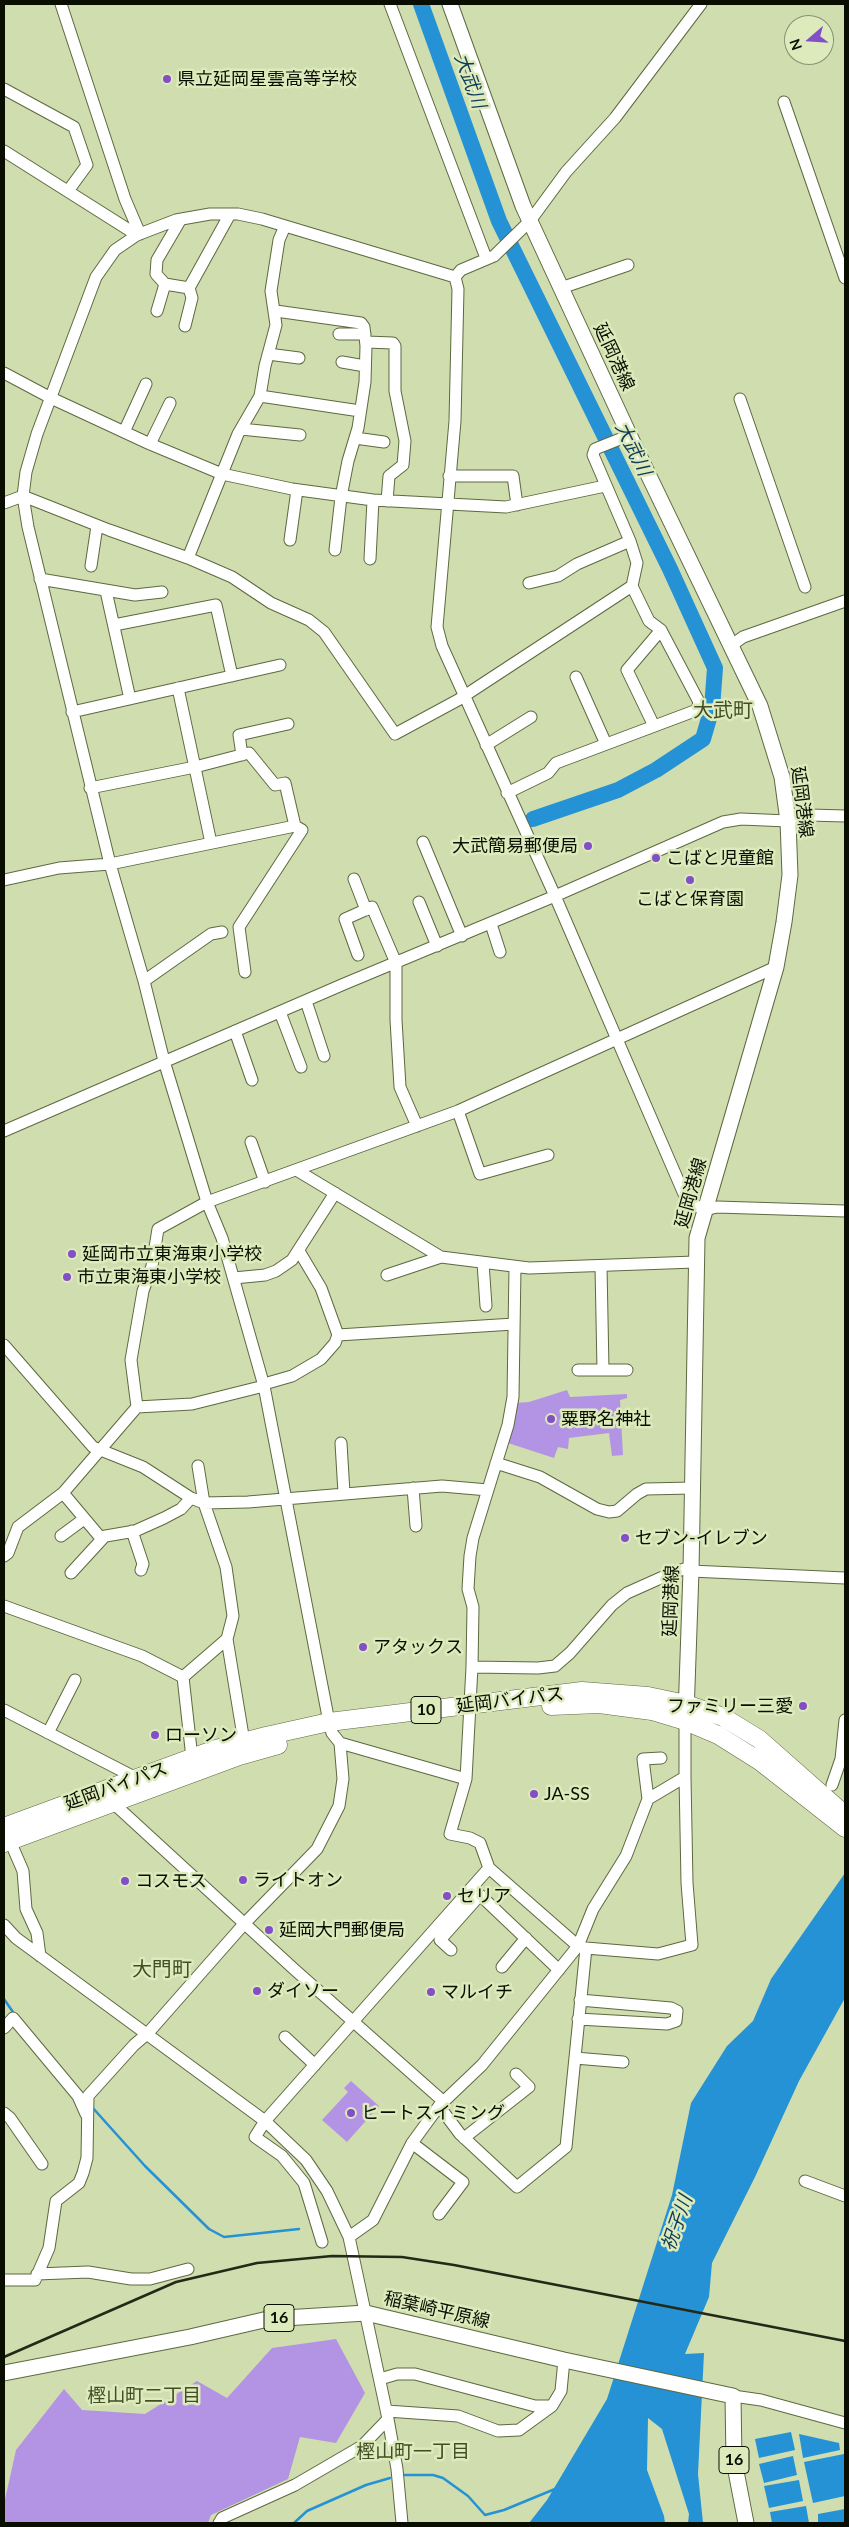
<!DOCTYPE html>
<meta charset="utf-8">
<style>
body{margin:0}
#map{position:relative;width:849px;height:2527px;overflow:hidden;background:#cfddaf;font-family:Lato,sans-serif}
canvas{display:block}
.frame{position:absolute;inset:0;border:5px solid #0a0e01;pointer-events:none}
.north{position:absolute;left:784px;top:15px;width:50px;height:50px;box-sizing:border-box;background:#dceabc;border:1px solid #889271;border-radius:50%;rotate:251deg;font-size:14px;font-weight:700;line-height:20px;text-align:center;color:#0a0e01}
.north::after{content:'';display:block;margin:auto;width:18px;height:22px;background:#844ec6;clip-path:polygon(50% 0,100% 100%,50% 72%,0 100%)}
</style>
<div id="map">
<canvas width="849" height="2527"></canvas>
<div class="frame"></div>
<div class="north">N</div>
</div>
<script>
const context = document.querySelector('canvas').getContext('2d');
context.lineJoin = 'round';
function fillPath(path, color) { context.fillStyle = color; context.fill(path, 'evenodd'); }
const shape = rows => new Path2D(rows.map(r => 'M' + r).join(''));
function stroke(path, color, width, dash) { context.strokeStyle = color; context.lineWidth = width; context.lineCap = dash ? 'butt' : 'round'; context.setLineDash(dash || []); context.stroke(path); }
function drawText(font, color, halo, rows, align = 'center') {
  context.font = font + ' Lato,"Noto Sans JP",sans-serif'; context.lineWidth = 5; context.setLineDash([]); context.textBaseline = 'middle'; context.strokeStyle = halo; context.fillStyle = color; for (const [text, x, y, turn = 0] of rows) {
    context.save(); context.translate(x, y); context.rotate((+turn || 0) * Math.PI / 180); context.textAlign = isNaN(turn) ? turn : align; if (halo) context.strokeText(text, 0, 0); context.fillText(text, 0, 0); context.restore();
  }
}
const green = shape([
 [567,1390,570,1397,627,1394,627,1398,620,1400,623,1455,612,1456,609,1433,569,1438,568,1449,558,1447,554,1458,505,1442,514,1403,529,1402],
 [351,2081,379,2106,347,2142,322,2120,348,2092,344,2088],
 [336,2339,365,2393,336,2443,300,2437,288,2479,211,2515,208,2523,4,2523,4,2504,16,2450,64,2389,82,2410,145,2414,197,2381,227,2398,272,2348]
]);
const water = shape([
 [845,1873,845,1998,799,2081,755,2177,712,2263,709,2297,685,2354,704,2353,698,2474,703,2523,688,2523,689,2514,662,2429,648,2418,647,2470,664,2516,665,2523,529,2523,547,2500,607,2399,672,2195,691,2103,727,2046,753,2021,771,1979],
 [791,2432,795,2450,759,2458,755,2439],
 [799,2434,839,2443,840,2450,803,2458],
 [844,2454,845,2496,813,2503,804,2462],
 [793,2456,797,2475,764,2483,759,2464],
 [799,2480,803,2501,769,2508,764,2486],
 [806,2506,809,2523,772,2523,770,2512],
 [845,2509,845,2523,818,2523,818,2514]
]);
const stream = shape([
 [4,1999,15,2015],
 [92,2107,145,2166,209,2229,224,2237,299,2229],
 [400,2475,433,2475,443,2478,468,2496,485,2515,504,2510,555,2489],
 [294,2523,307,2511,366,2485,390,2478]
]);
const river = shape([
 [421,4,499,221,670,569,715,668,712,708,703,739,656,770,618,790,533,819]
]);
const minor = shape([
 [61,4,125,199,140,234],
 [390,4,486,258],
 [4,89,74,127,87,165,68,191],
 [784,102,845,278],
 [4,151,137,235],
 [181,219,157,260,156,274,165,284,189,288,230,214],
 [455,277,458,289,455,421,437,627,442,646,555,896,687,1201,705,1210,717,1207,845,1211],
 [455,277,461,270,494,256,530,221,566,172,615,118,701,4],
 [561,288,628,265],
 [157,311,165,284],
 [276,311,361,323,364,327,366,346,365,382,358,428,348,461,341,497,335,550],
 [185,326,192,298,189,288],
 [339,334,365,334],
 [366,342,393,343,395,346,395,391,405,441,403,465,389,476,387,501],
 [268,354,299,358],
 [342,362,365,366],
 [4,373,51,398,150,444,222,474,292,489,373,500,506,507,605,486],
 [260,396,360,411],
 [740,399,805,587],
 [241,429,300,435],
 [124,432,146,384],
 [355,438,384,442],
 [150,444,170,403],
 [449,476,513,476,517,505],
 [4,503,23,496,109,530,188,558,232,577,271,603,309,620,324,632,395,734,458,700,632,586,637,563,630,541,593,455,595,449,630,435],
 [290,540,297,490],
 [188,558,238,434,260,396,265,366,276,325,271,291,279,240,285,226],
 [370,559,373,500],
 [91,566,97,526],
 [40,579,135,595,162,592],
 [529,583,558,576,577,564,630,541],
 [106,591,130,699],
 [114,625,216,605,232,676],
 [732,645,743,637,845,601],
 [576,677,606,744],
 [178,688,211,843],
 [72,712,280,665],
 [654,726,627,670,661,630],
 [486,745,531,717],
 [242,755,239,735,288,724],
 [90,788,195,767,249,753,275,785,285,783,295,826],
 [507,793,548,773,556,763,697,710,699,702,661,630,649,621,632,586],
 [423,842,462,936],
 [354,879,366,910],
 [4,880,59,868,110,864,295,826,302,830,239,927,245,972],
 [419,902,437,946],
 [491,924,500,952],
 [358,955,345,919,372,907,396,963,396,1020,400,1087,417,1126],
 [144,981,211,934,222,932],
 [306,1001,324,1056],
 [280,1012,301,1067],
 [235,1031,252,1080],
 [458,1111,480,1174,548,1155],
 [4,1131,344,984,555,896,723,822,741,819,788,821,809,815,845,816],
 [251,1142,265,1182],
 [298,1171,441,1257,529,1268,695,1262],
 [483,1263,486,1306],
 [601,1266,603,1370],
 [387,1275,441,1257],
 [234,1278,265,1275,276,1271,292,1260,335,1193],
 [338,1335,514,1324],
 [4,1345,93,1447,143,1467,191,1498,204,1503,248,1502,442,1486,488,1490],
 [578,1370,627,1370],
 [264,1384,292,1376,321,1359,335,1343,338,1335,321,1288,299,1251],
 [137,1407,192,1404,264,1386],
 [341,1443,344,1493],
 [496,1463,540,1477,597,1509,609,1512,617,1511,637,1494,646,1489,692,1488],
 [413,1488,416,1526],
 [63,1493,100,1537,135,1531,164,1518,181,1509,191,1498],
 [132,1531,143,1564,141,1570],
 [61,1536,84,1519],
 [4,1556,8,1553,18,1527,63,1493,137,1407,131,1360,143,1291,152,1266,158,1229,207,1202,458,1111,776,967],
 [691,1571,845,1578],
 [71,1573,104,1537],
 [4,1606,142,1656,183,1677],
 [227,1639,244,1742],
 [472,1667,538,1668,555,1666,570,1653,612,1605,627,1593,674,1572,691,1567],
 [4,1710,136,1778],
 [48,1733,75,1680],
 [340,1743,466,1779],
 [192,1758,183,1677,227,1639,233,1616,226,1567,204,1503,198,1466],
 [832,1785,841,1759,845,1720],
 [648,1799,643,1759,661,1758],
 [112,1802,295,1970,444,2102],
 [5,1838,10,1841,23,1871,26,1909,37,1933,40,1956],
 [4,1925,16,1938,265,2121,306,2160,327,2191,349,2237,388,2419,397,2469,402,2523],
 [586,1948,658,1954,692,1945,687,1883,685,1777],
 [451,1950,440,1940,480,1895,559,1970],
 [502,1967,526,1938],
 [578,2019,667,2024,676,2021,677,2011,671,2008,580,2000],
 [4,2028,13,2018,78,2096,86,2114],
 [285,2037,315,2065],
 [575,2058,623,2062],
 [439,2106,460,2134,517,2187,566,2147,586,1948,578,1946,489,1868,480,1843,470,1838,450,1834,466,1779,472,1667,473,1607,468,1589,470,1556,473,1538,508,1425,513,1397,515,1267],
 [4,2113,10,2118,42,2164],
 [464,2138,529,2087,516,2074],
 [412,2143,463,2182,439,2214],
 [805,2181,845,2196],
 [349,2237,373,2220,412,2143,439,2106,482,2065,578,1946,593,1909,626,1856,648,1799,685,1777,685,1721],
 [322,2242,304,2183,282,2156,255,2137,265,2121,489,1868],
 [37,2274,88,2272,131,2279,150,2279,188,2269],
 [4,2280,35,2280,49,2248,56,2201,79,2183,83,2173,87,2158,88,2096,134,2045,148,2033,244,1924,317,1849,339,1806,343,1779,340,1743,332,1733,329,1722,264,1386,222,1238,207,1202,164,1061,144,981,110,864,28,527,23,496,26,472,37,434,96,277,115,250,137,235,176,220,210,214,238,214,262,219,455,277],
 [380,2379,397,2374,415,2374,535,2406,552,2406],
 [733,2396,761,2400,845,2423],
 [387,2411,458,2416,498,2431,519,2430,552,2406,561,2391,564,2360],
 [219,2523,222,2518,295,2485,362,2446,388,2419]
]);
const major = shape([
 [450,4,523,206,633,443,760,706,782,777,788,821,790,875,784,922,776,967,697,1238,691,1571,686,1715],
 [4,2373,190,2337,268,2319,366,2313,564,2360,733,2396,734,2461,746,2523]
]);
const highway = shape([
 [551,1706,599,1704,652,1711,685,1721,718,1735,761,1762,845,1828],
 [4,1827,216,1749,266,1736,329,1722,582,1691,648,1696,686,1704,723,1717,759,1739,845,1815],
 [4,1843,239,1756,278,1745]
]);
const rail = shape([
 [4,2357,176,2282,257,2263,332,2256,402,2257,454,2265,845,2341]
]);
const markers = [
 [167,79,5,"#844ec6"],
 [588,846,5,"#844ec6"],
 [656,858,5,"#844ec6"],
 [690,880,5,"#844ec6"],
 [72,1254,5,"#844ec6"],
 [67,1277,5,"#844ec6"],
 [551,1419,5,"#844ec6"],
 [625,1538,5,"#844ec6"],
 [363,1647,5,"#844ec6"],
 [803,1706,5,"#844ec6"],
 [155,1735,5,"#844ec6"],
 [534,1794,5,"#844ec6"],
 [243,1880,5,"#844ec6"],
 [125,1881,5,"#844ec6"],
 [447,1896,5,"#844ec6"],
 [269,1930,5,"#844ec6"],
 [257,1991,5,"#844ec6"],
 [431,1992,5,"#844ec6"],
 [351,2113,5,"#844ec6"]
];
const shields = [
 [426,1710,30],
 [279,2318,30],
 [734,2460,30]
];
const shieldNames = [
 ["10",426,1710],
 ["16",279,2318],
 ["16",734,2460]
];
const poiNames = [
 ["県立延岡星雲高等学校",177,79],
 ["大武簡易郵便局",578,846,"right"],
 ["こばと児童館",666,858],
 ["こばと保育園",690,899,"center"],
 ["延岡市立東海東小学校",82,1254],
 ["市立東海東小学校",77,1277],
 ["粟野名神社",561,1419],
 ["セブン-イレブン",635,1538],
 ["アタックス",373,1647],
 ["ファミリー三愛",793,1706,"right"],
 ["ローソン",165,1735],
 ["JA-SS",544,1794],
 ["ライトオン",253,1880],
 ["コスモス",135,1881],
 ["セリア",457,1896],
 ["延岡大門郵便局",279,1930],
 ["ダイソー",267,1991],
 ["マルイチ",441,1992],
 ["ヒートスイミング",361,2113]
];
const streetNames = [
 ["延岡港線",614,357,65],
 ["延岡港線",802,802,83],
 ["延岡港線",691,1193,-74],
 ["延岡港線",671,1601,-88],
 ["延岡バイパス",510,1700,-7],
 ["延岡バイパス",116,1786,-20],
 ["稲葉崎平原線",437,2310,13]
];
const waterNames = [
 ["大武川",470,81,70],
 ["大武川",633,449,64],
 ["祝子川",677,2223,-71]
];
const neighbourhoodNames = [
 ["樫山町二丁目",144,2396],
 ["樫山町一丁目",413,2452]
];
const quarterNames = [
 ["大武町",723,711],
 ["大門町",162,1970]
];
fillPath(green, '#b394e4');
fillPath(water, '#2492d4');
stroke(stream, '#2492d4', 2.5);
stroke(river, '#2492d4', 16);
stroke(minor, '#5d6940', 13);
stroke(major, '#5d6940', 17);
stroke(highway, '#5d6940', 19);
stroke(minor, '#fff', 11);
stroke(major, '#fff', 15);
stroke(highway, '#fff', 18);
stroke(rail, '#232817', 2.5);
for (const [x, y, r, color] of markers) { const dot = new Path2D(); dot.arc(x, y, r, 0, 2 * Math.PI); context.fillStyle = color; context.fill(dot); stroke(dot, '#dceabc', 2); }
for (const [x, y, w] of shields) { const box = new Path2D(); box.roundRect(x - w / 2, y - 13.5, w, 27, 4); context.fillStyle = '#dceabc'; context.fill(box); stroke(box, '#0a0e01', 1); }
drawText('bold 16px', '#0a0e01', null, shieldNames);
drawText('18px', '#0a0e01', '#dceabc', poiNames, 'left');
drawText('18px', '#0a0e01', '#dceabc', streetNames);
drawText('italic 19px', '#113b57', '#dceabc', waterNames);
drawText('19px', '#444e26', '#dceabc', neighbourhoodNames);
drawText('20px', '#444e26', '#dceabc', quarterNames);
</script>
